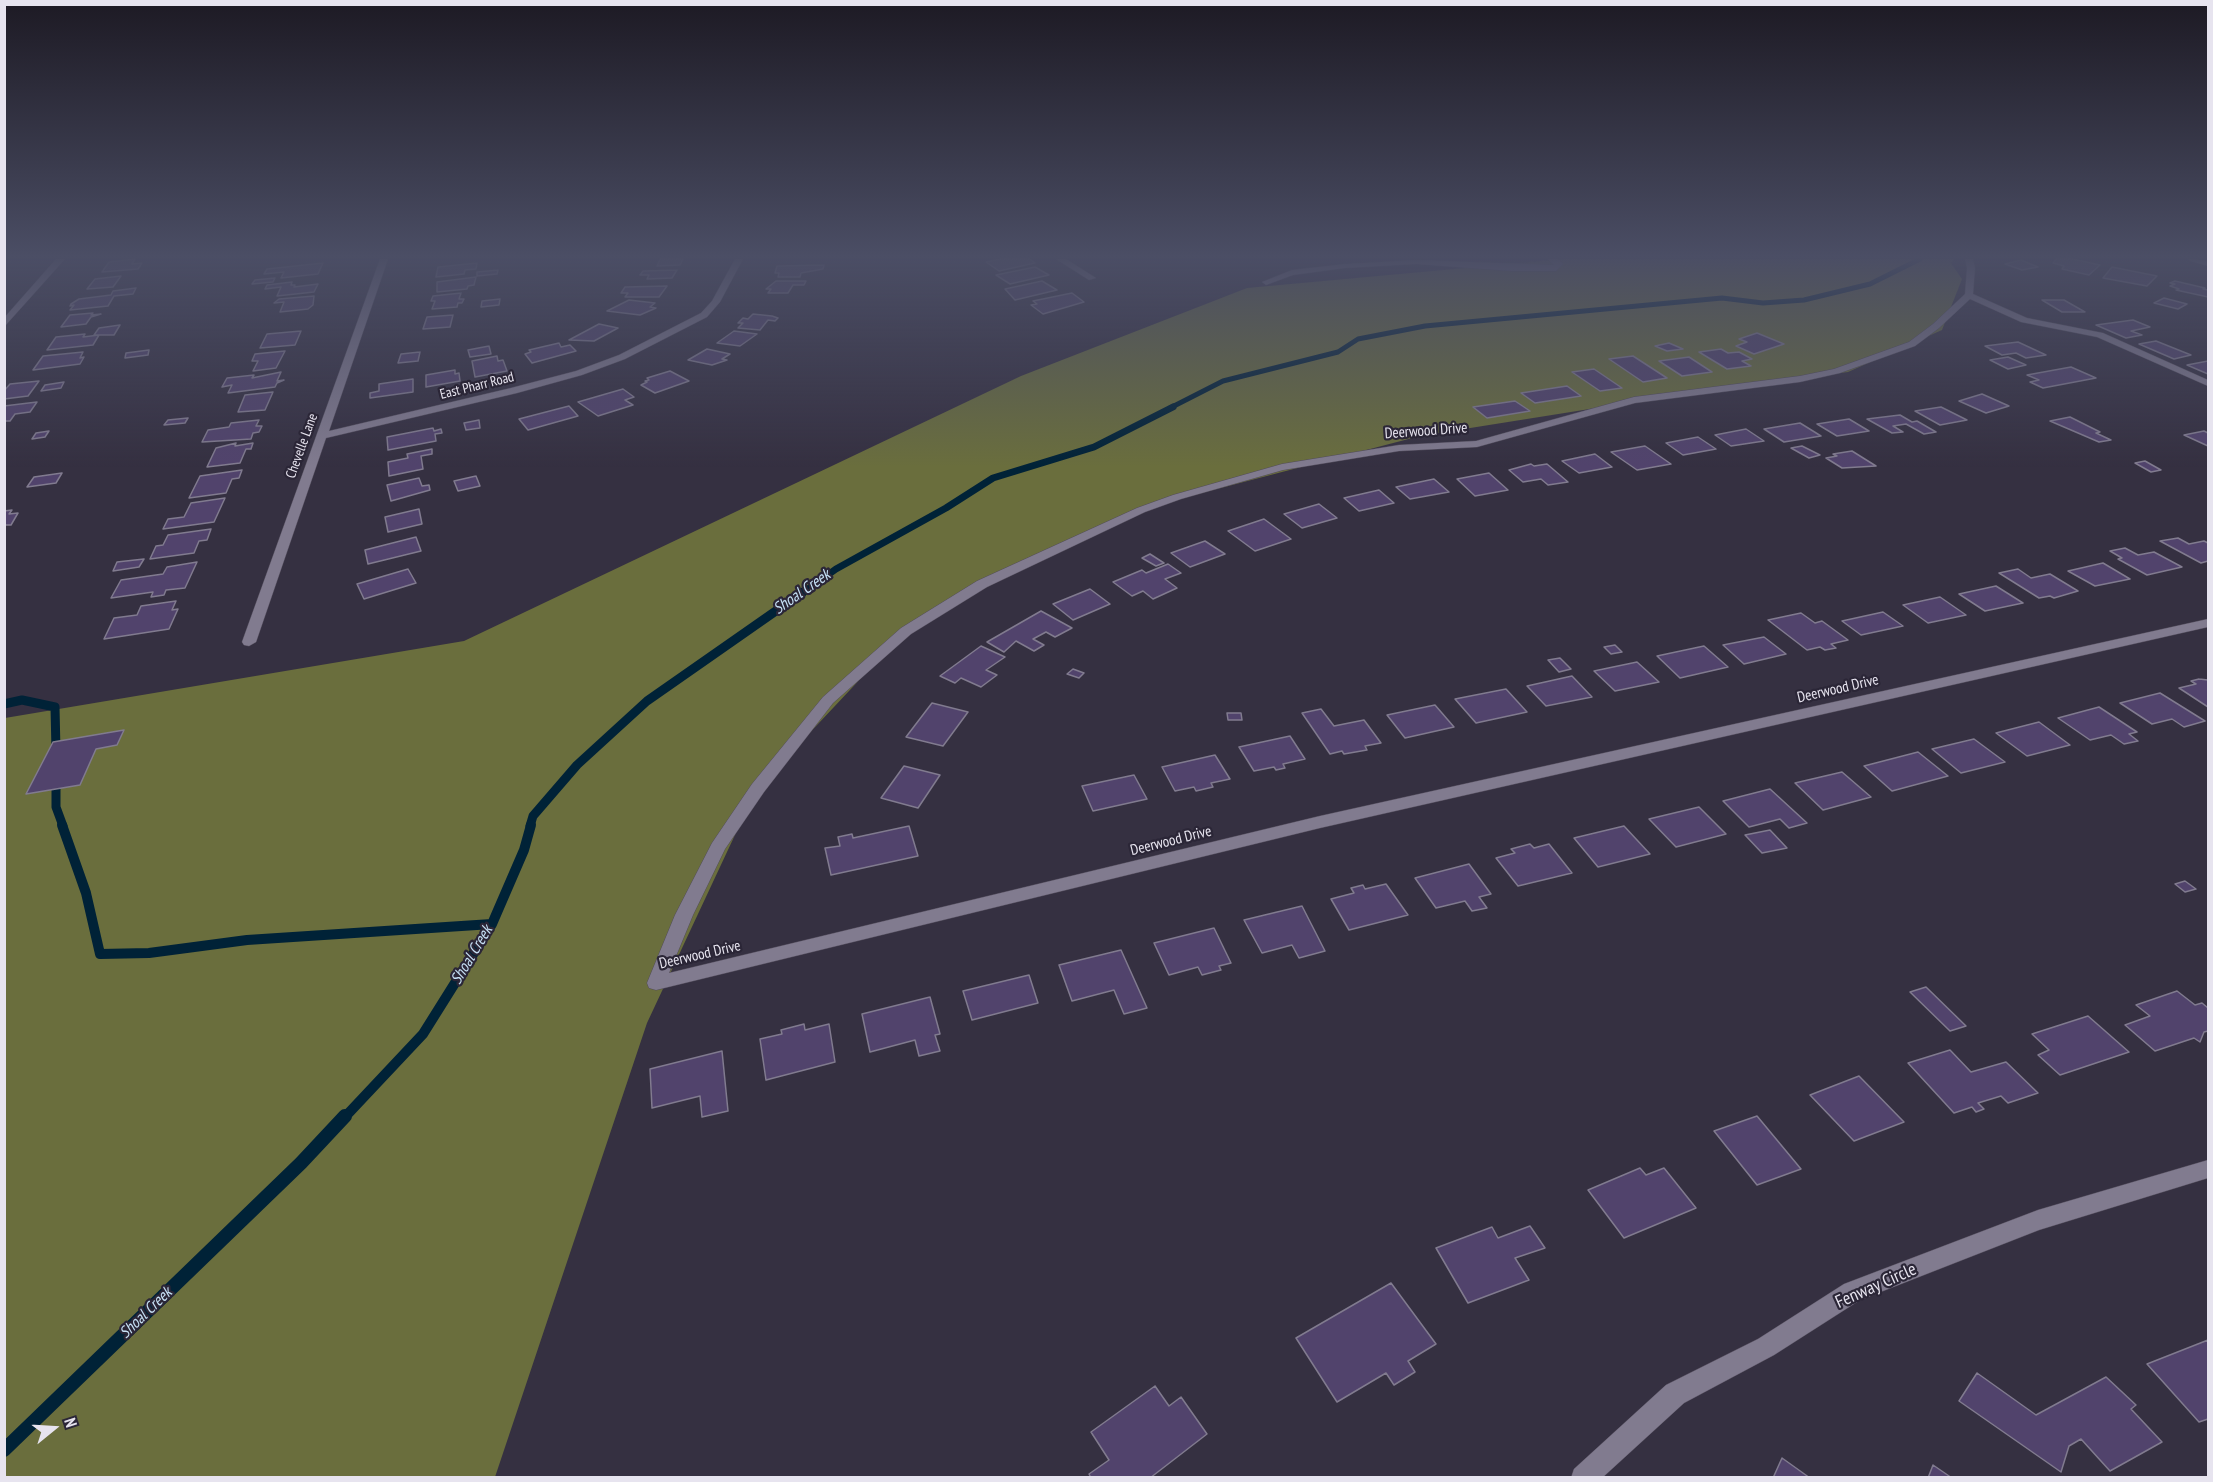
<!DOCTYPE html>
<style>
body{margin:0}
#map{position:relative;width:2213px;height:1482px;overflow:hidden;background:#353041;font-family:"PT Sans Narrow",sans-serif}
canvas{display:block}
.frame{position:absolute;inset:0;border:6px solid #e7e4ef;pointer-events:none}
.north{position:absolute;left:24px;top:1398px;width:60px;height:60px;-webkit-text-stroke:4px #2b2637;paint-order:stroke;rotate:72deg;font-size:16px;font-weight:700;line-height:24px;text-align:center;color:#e7e4ef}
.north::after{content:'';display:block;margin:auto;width:21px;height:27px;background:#e7e4ef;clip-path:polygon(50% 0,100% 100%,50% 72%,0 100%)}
</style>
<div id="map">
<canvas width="2213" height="1482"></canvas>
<div class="frame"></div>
<div class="north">N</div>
</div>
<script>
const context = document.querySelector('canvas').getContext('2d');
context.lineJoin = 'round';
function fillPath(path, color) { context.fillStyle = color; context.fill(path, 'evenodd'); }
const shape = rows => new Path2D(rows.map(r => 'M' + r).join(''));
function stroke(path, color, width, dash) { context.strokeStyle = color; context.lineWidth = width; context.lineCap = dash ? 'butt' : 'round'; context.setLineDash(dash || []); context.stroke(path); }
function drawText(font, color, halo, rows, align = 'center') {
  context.font = font + ' "PT Sans Narrow",sans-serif'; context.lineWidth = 4.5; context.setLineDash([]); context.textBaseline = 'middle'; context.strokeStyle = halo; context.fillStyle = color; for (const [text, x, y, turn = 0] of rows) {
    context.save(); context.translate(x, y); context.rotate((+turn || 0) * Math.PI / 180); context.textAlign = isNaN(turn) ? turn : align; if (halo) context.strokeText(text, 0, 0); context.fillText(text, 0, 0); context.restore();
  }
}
const forest = shape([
 [1563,259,1954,259,1951,263,1962,279,1942,330,1848,372,1665,397,1420,436,1144,508,911,625,756,790,647,1023,495,1477,5,1478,5,718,464,641,1021,376,1247,288]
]);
const streamFar4 = shape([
 [1170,408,1223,381,1338,352,1358,339,1425,326,1722,298,1763,303,1804,300,1870,284,1920,259]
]);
const streamFar3 = shape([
 [801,594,836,569,946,508,993,478,1094,447,1173,407]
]);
const streamFar2 = shape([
 [4,704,22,700,55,707,56,751],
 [56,777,56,807,63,826],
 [530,826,533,816,577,765,647,701,803,592]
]);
const streamFar1 = shape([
 [62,825,86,893,100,954,149,953,247,940,492,924],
 [344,1118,423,1034,492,924,524,850,531,825]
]);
const stream = shape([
 [4,1450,301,1163,345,1116]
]);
const building = shape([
 [135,259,132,264,142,263,138,269,102,272,109,262,135,259],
 [660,259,683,259,680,265,657,266,660,259],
 [1000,259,1030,259,1035,263,999,271,986,262,1000,259],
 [2056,259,2073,259,2100,265,2089,275,2062,269,2064,266,2053,263,2056,259],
 [2021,260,2038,267,2022,270,2005,264,2021,260],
 [323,263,318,274,281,278,284,272,264,274,267,269,323,263],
 [477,263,476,269,465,270,464,274,436,277,438,267,477,263],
 [824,265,823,269,801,273,800,277,778,277,779,273,775,273,777,266,824,265],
 [1035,267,1049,275,1010,284,996,275,1035,267],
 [2112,267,2157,276,2147,286,2103,278,2112,267],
 [498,270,497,274,477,276,477,272,498,270],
 [677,270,672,278,647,279,649,275,640,275,643,271,677,270],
 [121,276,113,287,87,289,95,279,121,276],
 [476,277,474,285,468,286,467,289,437,292,437,282,476,277],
 [275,278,273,282,252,284,255,280,275,278],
 [776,281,806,281,804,285,793,285,788,293,768,293,771,289,766,289,776,281],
 [1042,281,1057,290,1015,300,1005,289,1042,281],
 [2175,281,2205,288,2203,289,2208,290,2208,297,2176,290,2179,289,2170,286,2175,284,2170,283,2175,281],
 [292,282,291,285,295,285,294,287,318,284,314,292,277,296,281,287,265,289,267,285,292,282],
 [667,286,659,297,625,297,628,293,621,293,625,287,667,286],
 [136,288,133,294,114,296,108,306,70,310,74,305,70,306,71,304,79,299,111,295,113,291,136,288],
 [461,293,459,299,464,299,462,303,458,303,457,307,432,309,435,301,431,301,433,296,461,293],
 [1072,293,1084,302,1043,314,1031,305,1037,304,1033,301,1072,293],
 [314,296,313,305,308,309,280,312,284,302,274,303,279,299,314,296],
 [2164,298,2187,304,2178,309,2154,303,2164,298],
 [500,299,499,305,481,307,482,301,500,299],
 [629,300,655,303,650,307,656,308,640,315,607,311,629,300],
 [2042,300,2064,300,2085,312,2062,312,2042,300],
 [93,313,91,315,101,314,91,317,86,324,61,327,70,315,93,313],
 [753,314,772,316,778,318,775,321,768,320,760,330,738,328,743,323,738,323,743,318,748,319,753,314],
 [453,315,450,327,423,329,427,317,453,315],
 [2133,320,2150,327,2131,331,2142,335,2126,338,2096,325,2133,320],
 [599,324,618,328,594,341,569,340,599,324],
 [120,325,114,335,94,335,99,328,120,325],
 [301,331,295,345,260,348,267,334,301,331],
 [734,331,757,334,740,346,717,343,734,331],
 [1757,333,1784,344,1754,354,1736,346,1747,342,1739,339,1757,333],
 [85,334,83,337,99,335,93,345,47,350,56,337,85,334],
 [2156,341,2191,355,2174,359,2139,344,2156,341],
 [2018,342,2046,355,2026,358,2016,353,2002,355,1985,346,2018,342],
 [559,343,561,347,570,345,576,351,532,363,525,354,531,352,529,350,559,343],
 [1669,343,1683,349,1667,351,1655,346,1669,343],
 [489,346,491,354,470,357,468,350,489,346],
 [707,349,730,354,722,359,727,360,712,365,688,360,707,349],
 [1721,349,1728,353,1739,352,1752,359,1742,361,1751,366,1727,369,1699,352,1721,349],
 [149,350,148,355,125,358,126,353,149,350],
 [285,351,276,368,253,371,258,361,252,361,255,354,285,351],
 [83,352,80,358,84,357,80,364,33,370,43,356,83,352],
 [420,352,418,361,398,363,401,354,420,352],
 [497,356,498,361,503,360,507,371,475,377,472,361,497,356],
 [1633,356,1667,378,1643,382,1609,359,1633,356],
 [1689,357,1712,372,1682,376,1659,361,1689,357],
 [2008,357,2026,365,2008,369,1990,360,2008,357],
 [2208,361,2208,374,2187,365,2208,361],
 [2071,367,2096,378,2043,388,2030,382,2039,380,2027,375,2071,367],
 [1594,369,1622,388,1600,391,1572,372,1594,369],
 [455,370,455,374,459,373,460,381,426,387,426,375,455,370],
 [670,371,689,381,655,393,641,385,647,382,645,381,649,380,647,378,670,371],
 [281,372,277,381,284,380,277,383,275,387,228,393,232,385,222,387,227,378,254,375,252,378,281,372],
 [413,379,413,392,370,398,370,393,379,391,379,384,413,379],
 [39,381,28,396,4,399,4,391,10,384,39,381],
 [64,382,61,388,41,391,45,385,64,382],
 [1567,386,1581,396,1535,403,1521,393,1567,386],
 [623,389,634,397,625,400,633,405,598,416,578,402,623,389],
 [273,392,265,410,238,412,245,395,273,392],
 [1982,394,2009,406,1986,413,1959,401,1982,394],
 [1515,401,1530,411,1487,418,1473,407,1515,401],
 [37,402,30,412,15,414,10,421,4,421,4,406,37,402],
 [569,406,578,416,528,430,519,419,569,406],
 [1941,407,1967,420,1940,425,1915,411,1941,407],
 [1900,415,1912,422,1917,421,1936,432,1924,434,1906,424,1893,426,1903,432,1892,433,1867,419,1900,415],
 [2070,417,2100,432,2096,433,2111,440,2099,442,2050,421,2070,417],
 [188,418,185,423,164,425,168,420,188,418],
 [1849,419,1869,431,1837,436,1817,424,1849,419],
 [259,420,256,426,262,426,259,432,253,433,251,439,202,442,208,430,229,427,231,423,259,420],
 [479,420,480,428,466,430,464,423,479,420],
 [1800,423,1821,436,1784,442,1764,429,1800,423],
 [433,428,434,431,441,429,442,433,435,434,436,441,388,450,387,437,433,428],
 [1746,429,1764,441,1731,446,1715,435,1746,429],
 [49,431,45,437,32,439,36,433,49,431],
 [2204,431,2208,433,2208,446,2184,435,2204,431],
 [1698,437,1716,449,1683,455,1666,443,1698,437],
 [236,443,235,446,253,443,251,449,246,449,240,463,207,467,216,448,236,443],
 [1645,446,1671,464,1637,470,1611,452,1645,446],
 [1802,446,1820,455,1809,458,1791,448,1802,446],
 [432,449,432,454,421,456,423,469,389,476,388,462,408,458,407,454,432,449],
 [1852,451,1876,466,1842,468,1826,458,1837,456,1833,454,1852,451],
 [1595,454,1612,467,1579,473,1562,461,1595,454],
 [2145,461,2161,470,2151,472,2135,463,2145,461],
 [1531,464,1534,466,1547,464,1568,482,1548,485,1541,479,1523,482,1509,470,1531,464],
 [242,470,239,478,232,479,226,493,189,498,200,476,242,470],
 [62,473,56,483,27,487,34,477,62,473],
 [1489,473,1508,490,1475,496,1457,479,1489,473],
 [476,476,480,486,458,491,454,481,476,476],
 [419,478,422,486,429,485,430,490,391,501,387,485,419,478],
 [1434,479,1449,492,1410,499,1396,487,1434,479],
 [1379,490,1394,503,1359,511,1344,498,1379,490],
 [225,498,214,522,163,529,168,519,184,517,191,503,225,498],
 [1319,504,1337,518,1302,528,1284,514,1319,504],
 [419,509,422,524,388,532,385,517,419,509],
 [12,510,9,514,18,513,11,525,4,525,4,511,12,510],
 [1264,519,1291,539,1255,551,1228,531,1264,519],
 [211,529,207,540,199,541,194,553,150,559,156,546,163,545,168,535,211,529],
 [416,537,421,551,368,564,365,550,416,537],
 [2178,538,2189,544,2204,541,2208,543,2208,561,2201,563,2160,541,2178,538],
 [1205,541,1225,554,1190,567,1171,553,1205,541],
 [2125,548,2138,555,2154,552,2182,567,2147,575,2118,559,2122,558,2110,551,2125,548],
 [1150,554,1164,563,1156,566,1142,558,1150,554],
 [144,559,139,567,113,571,117,562,144,559],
 [197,562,185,588,166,590,164,595,151,597,153,592,111,598,121,580,163,574,167,567,197,562],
 [2103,563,2130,579,2095,586,2068,571,2103,563],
 [1168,564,1181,573,1165,579,1177,588,1153,599,1143,591,1132,596,1113,582,1142,570,1146,573,1168,564],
 [408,569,416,583,364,599,357,584,408,569],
 [2018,569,2031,578,2050,574,2078,591,2054,598,2050,596,2039,598,1999,573,2018,569],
 [1996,586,2023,603,1985,611,1959,594,1996,586],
 [1090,589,1110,604,1073,620,1053,604,1090,589],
 [1940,597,1966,615,1928,623,1903,605,1940,597],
 [176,601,172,610,178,609,169,629,104,639,114,618,137,615,141,606,176,601],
 [1041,611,1072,628,1055,637,1046,632,1033,639,1044,645,1034,651,1016,641,1004,652,987,642,1041,611],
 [1883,612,1903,626,1861,635,1842,621,1883,612],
 [1801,613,1815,623,1822,621,1848,640,1831,644,1836,648,1825,650,1820,647,1807,650,1768,620,1801,613],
 [1764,637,1786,654,1744,664,1723,645,1764,637],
 [1615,645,1622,652,1611,654,1604,647,1615,645],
 [981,646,1005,657,986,670,997,675,981,687,961,678,955,683,940,676,981,646],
 [1704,646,1728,667,1680,678,1657,656,1704,646],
 [1560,658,1571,669,1559,672,1548,660,1560,658],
 [1637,662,1659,682,1615,691,1594,671,1637,662],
 [1073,669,1084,673,1079,678,1067,674,1073,669],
 [1572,676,1592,697,1546,706,1527,686,1572,676],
 [2199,679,2208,680,2208,707,2179,688,2196,684,2191,681,2199,679],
 [1506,689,1527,712,1476,723,1455,699,1506,689],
 [2160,693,2205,721,2184,727,2172,719,2152,724,2120,703,2160,693],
 [932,703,968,712,943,746,906,737,932,703],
 [1435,705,1454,727,1405,738,1387,715,1435,705],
 [2099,707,2137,732,2129,734,2138,741,2124,744,2111,735,2090,740,2058,718,2099,707],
 [1321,709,1334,726,1364,720,1381,743,1365,746,1367,750,1344,754,1342,751,1330,754,1302,713,1321,709],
 [1227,713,1241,713,1242,720,1228,720,1227,713],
 [2039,722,2070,745,2027,756,1996,733,2039,722],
 [124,730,117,745,96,749,80,785,26,794,53,742,124,730],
 [1290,736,1305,759,1283,764,1285,768,1276,770,1274,767,1254,771,1239,747,1290,736],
 [1974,739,2005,762,1961,773,1932,749,1974,739],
 [1918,752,1948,776,1892,791,1864,766,1918,752],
 [1215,755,1230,779,1211,783,1213,787,1196,791,1194,787,1175,791,1162,767,1215,755],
 [904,766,940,775,918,808,881,798,904,766],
 [1842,772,1871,797,1823,810,1795,783,1842,772],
 [1134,775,1147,799,1093,811,1082,786,1134,775],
 [1770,789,1807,823,1789,828,1780,819,1749,827,1723,801,1770,789],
 [1699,807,1726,834,1676,847,1649,819,1699,807],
 [909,826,918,856,831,875,825,848,840,846,838,837,852,834,853,838,909,826],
 [1624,826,1650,854,1598,867,1574,838,1624,826],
 [1770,830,1787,848,1762,853,1745,835,1770,830],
 [1530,844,1534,848,1549,844,1572,873,1518,886,1496,858,1515,853,1511,849,1530,844],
 [1469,864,1491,894,1479,897,1487,908,1472,911,1465,901,1436,908,1415,878,1469,864],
 [2185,881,2196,889,2185,892,2175,884,2185,881],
 [1386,884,1408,915,1349,930,1331,899,1354,893,1351,888,1363,885,1365,889,1386,884],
 [1302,906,1325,951,1299,958,1292,945,1262,953,1244,920,1302,906],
 [1214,928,1231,963,1219,966,1221,970,1202,975,1198,967,1169,975,1154,943,1214,928],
 [1121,950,1147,1008,1124,1014,1114,990,1072,1001,1059,965,1121,950],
 [1029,975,1038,1003,972,1020,963,991,1029,975],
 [1926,987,1966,1026,1950,1031,1910,992,1926,987],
 [2177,991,2195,1005,2202,1003,2208,1008,2208,1031,2204,1032,2200,1042,2194,1038,2155,1051,2125,1025,2150,1016,2136,1005,2177,991],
 [930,997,940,1034,935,1035,940,1051,919,1056,915,1040,870,1052,862,1014,930,997],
 [2088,1016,2129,1052,2060,1075,2038,1055,2049,1050,2032,1034,2088,1016],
 [804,1024,805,1030,829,1024,835,1062,766,1080,760,1039,782,1034,781,1030,804,1024],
 [1950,1050,1971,1072,2006,1062,2038,1093,2008,1103,2001,1096,1978,1103,1984,1109,1976,1112,1972,1107,1954,1113,1908,1063,1950,1050],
 [722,1051,728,1111,702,1117,700,1096,652,1108,650,1069,722,1051],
 [1859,1076,1904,1122,1854,1141,1810,1095,1859,1076],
 [1757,1116,1801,1169,1757,1185,1714,1131,1757,1116],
 [1640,1168,1646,1175,1664,1168,1696,1208,1624,1238,1588,1190,1640,1168],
 [1530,1226,1545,1248,1515,1258,1529,1280,1468,1303,1436,1248,1492,1227,1498,1238,1530,1226],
 [1391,1283,1436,1344,1408,1361,1415,1372,1394,1385,1386,1373,1337,1402,1296,1338,1391,1283],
 [2208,1340,2208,1419,2199,1422,2147,1364,2208,1340],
 [1977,1373,2036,1415,2106,1377,2136,1405,2131,1409,2162,1442,2110,1471,2081,1439,2069,1446,2061,1472,1959,1401,1977,1373],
 [1155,1386,1169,1406,1181,1397,1207,1434,1150,1478,1091,1478,1089,1474,1109,1460,1091,1432,1155,1386],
 [1782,1458,1810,1478,1773,1478,1782,1458],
 [1933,1465,1952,1478,1928,1478,1933,1465]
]);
const street = shape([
 [56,259,65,259,4,327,4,318,56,259],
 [380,259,388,259,329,431,511,388,576,371,619,355,701,313,712,301,735,259,743,259,720,302,707,317,625,359,582,375,517,393,326,438,256,642,249,646,244,645,242,642,380,259],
 [1056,259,1066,259,1096,278,1089,280,1056,259],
 [1548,259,1558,259,1563,264,1556,271,1512,271,1416,264,1345,268,1293,275,1266,285,1262,282,1292,270,1345,264,1416,260,1554,265,1548,259],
 [1965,259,1973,259,1975,268,1973,294,2027,318,2103,333,2208,380,2208,386,2097,337,2021,322,1970,299,1939,328,1915,346,1840,373,1800,382,1635,403,1477,447,1399,451,1283,470,1181,499,1145,512,987,587,911,634,833,703,764,792,725,849,693,915,669,973,1320,816,2208,619,2208,627,1320,828,656,990,649,988,647,983,675,915,712,843,752,784,823,697,901,628,977,581,1137,508,1173,495,1282,464,1399,445,1476,441,1634,397,1800,376,1834,369,1909,342,1933,324,1965,294,1967,268,1965,259],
 [2189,259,2208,261,2208,266,2190,261,2189,259],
 [2208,1160,2208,1178,2039,1230,1860,1300,1774,1355,1684,1403,1602,1478,1571,1478,1574,1469,1666,1385,1758,1339,1844,1284,2038,1210,2208,1160]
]);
const farStreetnames = [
 ["East Pharr Road",477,386,-14],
 ["Chevelle Lane",302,446,-70]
];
const streetNames = [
 ["Deerwood Drive",1426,431,-4],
 ["Deerwood Drive",1838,689,-13],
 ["Deerwood Drive",1171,841,-14],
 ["Deerwood Drive",700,955,-13]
];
const waterNames = [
 ["Shoal Creek",802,592,-35],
 ["Shoal Creek",472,955,-59],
 ["Shoal Creek",146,1313,-44]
];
const nearStreetnames = [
 ["Fenway Circle",1876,1286,-24]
];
fillPath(forest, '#6a6e3d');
stroke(streamFar4, '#002237', 5);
stroke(streamFar3, '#002237', 7);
stroke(streamFar2, '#002237', 9);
stroke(streamFar1, '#002237', 10);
stroke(stream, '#002237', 14);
fillPath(building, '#51436c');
stroke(building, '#817b8f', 1.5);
stroke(street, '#524c5b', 1);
fillPath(street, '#817b8f');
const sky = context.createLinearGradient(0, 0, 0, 467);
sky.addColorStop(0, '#1d1a24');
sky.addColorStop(0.55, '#4b4e65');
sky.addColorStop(1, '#4b4e6500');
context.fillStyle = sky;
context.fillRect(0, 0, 2213, 467);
drawText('14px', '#e7e4ef', '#2b2637', farStreetnames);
drawText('15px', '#e7e4ef', '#2b2637', streetNames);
drawText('italic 16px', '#c7e1f6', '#2b2637', waterNames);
drawText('18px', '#e7e4ef', '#2b2637', nearStreetnames);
</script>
